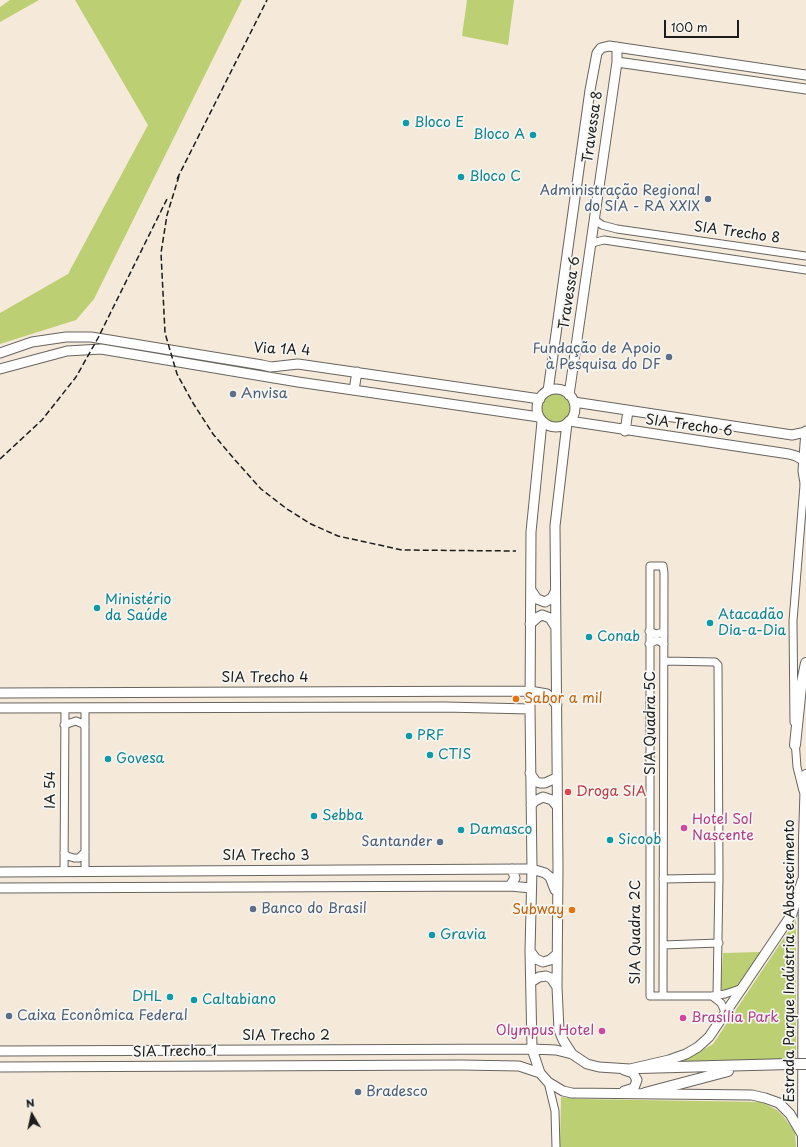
<!DOCTYPE html>
<meta charset="utf-8">
<style>
body{margin:0}
#map{position:relative;width:806px;height:1147px;overflow:hidden;background:#f5e9da;font-family:"Playpen Sans",sans-serif}
canvas{display:block}
.north{position:absolute;left:12px;top:1095px;width:40px;height:40px;-webkit-text-stroke:3px #f6f6f2;paint-order:stroke;rotate:351deg;font-size:11px;font-weight:700;line-height:16px;text-align:center;color:#1c1c1c}
.north::after{content:'';display:block;margin:auto;width:14px;height:18px;background:#1c1c1c;clip-path:polygon(50% 0,100% 100%,50% 72%,0 100%)}
.scale{position:absolute;left:664px;top:20px;width:75px;height:18px;box-sizing:border-box;border:2px solid #1c1c1c;border-top:0;padding-left:5px;font-size:12px;line-height:14px;white-space:nowrap;color:#1c1c1c;-webkit-text-stroke:3px #f6f6f2;paint-order:stroke}
</style>
<div id="map">
<canvas width="806" height="1147"></canvas>
<div class="north">N</div>
<div class="scale">100 m</div>
</div>
<script>
const context = document.querySelector('canvas').getContext('2d');
context.lineJoin = 'round';
function fillPath(path, color) { context.fillStyle = color; context.fill(path, 'evenodd'); }
const shape = rows => new Path2D(rows.map(r => 'M' + r).join(''));
function stroke(path, color, width, dash) { context.strokeStyle = color; context.lineWidth = width; context.lineCap = dash ? 'butt' : 'round'; context.setLineDash(dash || []); context.stroke(path); }
function drawText(font, color, halo, rows, align = 'center') {
  context.font = font + ' "Playpen Sans",sans-serif'; context.lineWidth = 3.5; context.setLineDash([]); context.textBaseline = 'middle'; context.strokeStyle = halo; context.fillStyle = color; for (const [text, x, y, turn = 0] of rows) {
    context.save(); context.translate(x, y); context.rotate((+turn || 0) * Math.PI / 180); context.textAlign = isNaN(turn) ? turn : align; if (halo) context.strokeText(text, 0, 0); context.fillText(text, 0, 0); context.restore();
  }
}
const green = shape([
 [10,0,39,0,0,22,0,7],
 [75,0,242,0,94,299,76,320,0,344,0,313,68,274,148,125],
 [467,0,514,0,508,45,462,36],
 '541 409a15 15 0 1 1 30 0a15 15 0 1 1-30 0Z',
 [796,920,796,1060,678,1064,713,1044],
 [761,952,741,983,732,991,723,991,721,987,723,953],
 [561,1097,580,1099,761,1102,777,1110,783,1116,795,1132,796,1147,560,1147]
]);
const minor = shape([
 [595,220,602,225,617,229,806,256],
 [592,243,604,240,806,270],
 [649,631,656,634,664,632],
 [649,644,657,640,664,644],
 [664,661,715,662,718,665,719,878,717,995],
 [85,709,85,872],
 [794,722,793,621,804,485],
 [64,725,76,721,83,724,85,727],
 [795,740,797,767,803,791],
 [64,853,67,856,74,858,79,858,85,852],
 [64,872,65,709],
 [663,879,719,878],
 [663,945,719,943],
 [663,996,664,573,663,566,650,566,650,996,712,996,725,994,743,988],
 [712,996,721,1003,725,1012],
 [548,1082,555,1111,556,1147]
]);
const major = shape([
 [617,62,806,89],
 [0,353,32,342,66,337,91,337,262,365,271,367,298,364,540,399],
 [0,369,67,351,101,349,298,382,539,417],
 '537 408a19 19 0 1 1 38 0a19 19 0 1 1-38 0Z',
 [354,390,357,372],
 [548,391,590,90,597,53,601,48,609,46,806,75],
 [569,395,617,62,617,47],
 [574,402,792,435,806,432],
 [569,421,789,454,796,456,803,460],
 [542,422,531,532,530,709,532,869,530,951,532,1049,540,1073,548,1082,563,1091,572,1093,752,1095,765,1098,779,1103,790,1114,803,1136],
 [567,423,555,526,558,868,557,987,559,1030,563,1040,572,1054,587,1064,599,1067,630,1069,669,1060,686,1054,698,1047,709,1037,792,914,802,881],
 [625,431,628,411],
 [806,431,803,471,806,489],
 [531,590,537,599,545,602,552,598,555,592],
 [530,624,538,617,542,615,550,618,555,626],
 [0,693,530,691,547,694,557,705],
 [0,708,445,707,530,709],
 [530,773,536,782,540,783,545,783,556,778],
 [531,805,535,801,543,797,552,800,556,805],
 [0,872,521,869,532,869,545,873,550,877,555,890],
 [510,886,515,878,512,869],
 [0,888,510,886,531,888],
 [530,951,536,959,543,962,550,960,556,955],
 [531,982,539,977,546,976,551,978,557,987],
 [0,1051,532,1049,556,1050,572,1054],
 [0,1067,461,1065,519,1066,540,1073],
 [624,1091,634,1088,637,1080,633,1073,624,1070]
]);
const highway = shape([
 [795,745,801,687,806,663],
 [639,1068,790,1064],
 [645,1093,728,1071],
 [803,1147,804,839,806,775]
]);
const rail = shape([
 [179,176,167,215,161,253,165,333,177,374,193,403,213,434,235,460,261,489,287,509,311,524,338,536,402,550,516,551],
 [177,179,267,0],
 [0,459,42,420,76,377,98,338,167,199]
]);
const highwayBridge = shape([
 [790,1064,806,1064]
]);
const markers = [
 [406,123,4,"#0f9aa8"],
 [533,135,4,"#0f9aa8"],
 [461,177,4,"#0f9aa8"],
 [708,199,4,"#5c6f8a"],
 [669,357,4,"#5c6f8a"],
 [233,394,4,"#5c6f8a"],
 [97,608,4,"#0f9aa8"],
 [710,623,4,"#0f9aa8"],
 [589,637,4,"#0f9aa8"],
 [516,699,4,"#e8710a"],
 [409,736,4,"#0f9aa8"],
 [430,755,4,"#0f9aa8"],
 [108,759,4,"#0f9aa8"],
 [568,792,4,"#e0444e"],
 [314,816,4,"#0f9aa8"],
 [684,828,4,"#d1479c"],
 [461,830,4,"#0f9aa8"],
 [610,840,4,"#0f9aa8"],
 [440,842,4,"#5c6f8a"],
 [253,909,4,"#5c6f8a"],
 [572,910,4,"#e8710a"],
 [432,935,4,"#0f9aa8"],
 [170,997,4,"#0f9aa8"],
 [194,1000,4,"#0f9aa8"],
 [9,1016,4,"#5c6f8a"],
 [683,1018,4,"#d1479c"],
 [602,1031,4,"#d1479c"],
 [358,1092,4,"#5c6f8a"]
];
const cultureNames = [
 ["Bloco E",414,123],
 ["Bloco A",525,135,"right"],
 ["Bloco C",469,177],
 ["Ministério",105,600],
 ["da Saúde",105,616],
 ["Atacadão",718,615],
 ["Dia-a-Dia",718,631],
 ["Conab",597,637],
 ["PRF",417,736],
 ["CTIS",438,755],
 ["Govesa",116,759],
 ["Sebba",322,816],
 ["Damasco",469,830],
 ["Sicoob",618,840],
 ["Gravia",440,935],
 ["DHL",162,997,"right"],
 ["Caltabiano",202,1000]
];
const streetNames = [
 ["Travessa 8",593,127,-82],
 ["SIA Trecho 8",737,233,8],
 ["Travessa 6",570,293,-81],
 ["Via 1A 4",282,350,3],
 ["SIA Trecho 6",689,426,8],
 ["SIA Trecho 4",265,678],
 ["SIA Quadra 5C",651,723,-90],
 ["IA 54",51,790,-90],
 ["SIA Trecho 3",266,856],
 ["SIA Quadra 2C",636,932,-90],
 ["Estrada Parque Indústria e Abastecimento",790,961,-90],
 ["SIA Trecho 2",286,1036],
 ["SIA Trecho 1",175,1052,-1]
];
const serviceNames = [
 ["Administração Regional",700,191,"right"],
 ["do SIA - RA XXIX",700,207,"right"],
 ["Fundação de Apoio",661,349,"right"],
 ["à Pesquisa do DF",661,365,"right"],
 ["Anvisa",241,394],
 ["Santander",432,842,"right"],
 ["Banco do Brasil",261,909],
 ["Caixa Econômica Federal",17,1016],
 ["Bradesco",366,1092]
];
const foodNames = [
 ["Sabor a mil",524,699],
 ["Subway",564,910,"right"]
];
const healthNames = [
 ["Droga SIA",576,792]
];
const hotelNames = [
 ["Hotel Sol",692,820],
 ["Nascente",692,836],
 ["Brasília Park",691,1018],
 ["Olympus Hotel",594,1031,"right"]
];
fillPath(green, '#bccf72');
stroke(minor, '#68645e', 9);
stroke(major, '#68645e', 11);
stroke(highway, '#68645e', 12);
stroke(minor, '#fff', 7);
stroke(major, '#fff', 9);
stroke(highway, '#fff', 10);
stroke(rail, '#1c1c1c', 1.5, [6, 3]);
stroke(highwayBridge, '#68645e', 12, []);
stroke(highwayBridge, '#fff', 10);
for (const [x, y, r, color] of markers) { const dot = new Path2D(); dot.arc(x, y, r, 0, 2 * Math.PI); context.fillStyle = color; context.fill(dot); stroke(dot, '#f6f6f2', 1.5); }
drawText('14px', '#0d838f', '#f6f6f2', cultureNames, 'left');
drawText('14px', '#1c1c1c', '#f6f6f2', streetNames);
drawText('14px', '#4e5e75', '#f6f6f2', serviceNames, 'left');
drawText('14px', '#c56008', '#f6f6f2', foodNames, 'left');
drawText('14px', '#be3a42', '#f6f6f2', healthNames, 'left');
drawText('14px', '#b23c85', '#f6f6f2', hotelNames, 'left');
</script>
